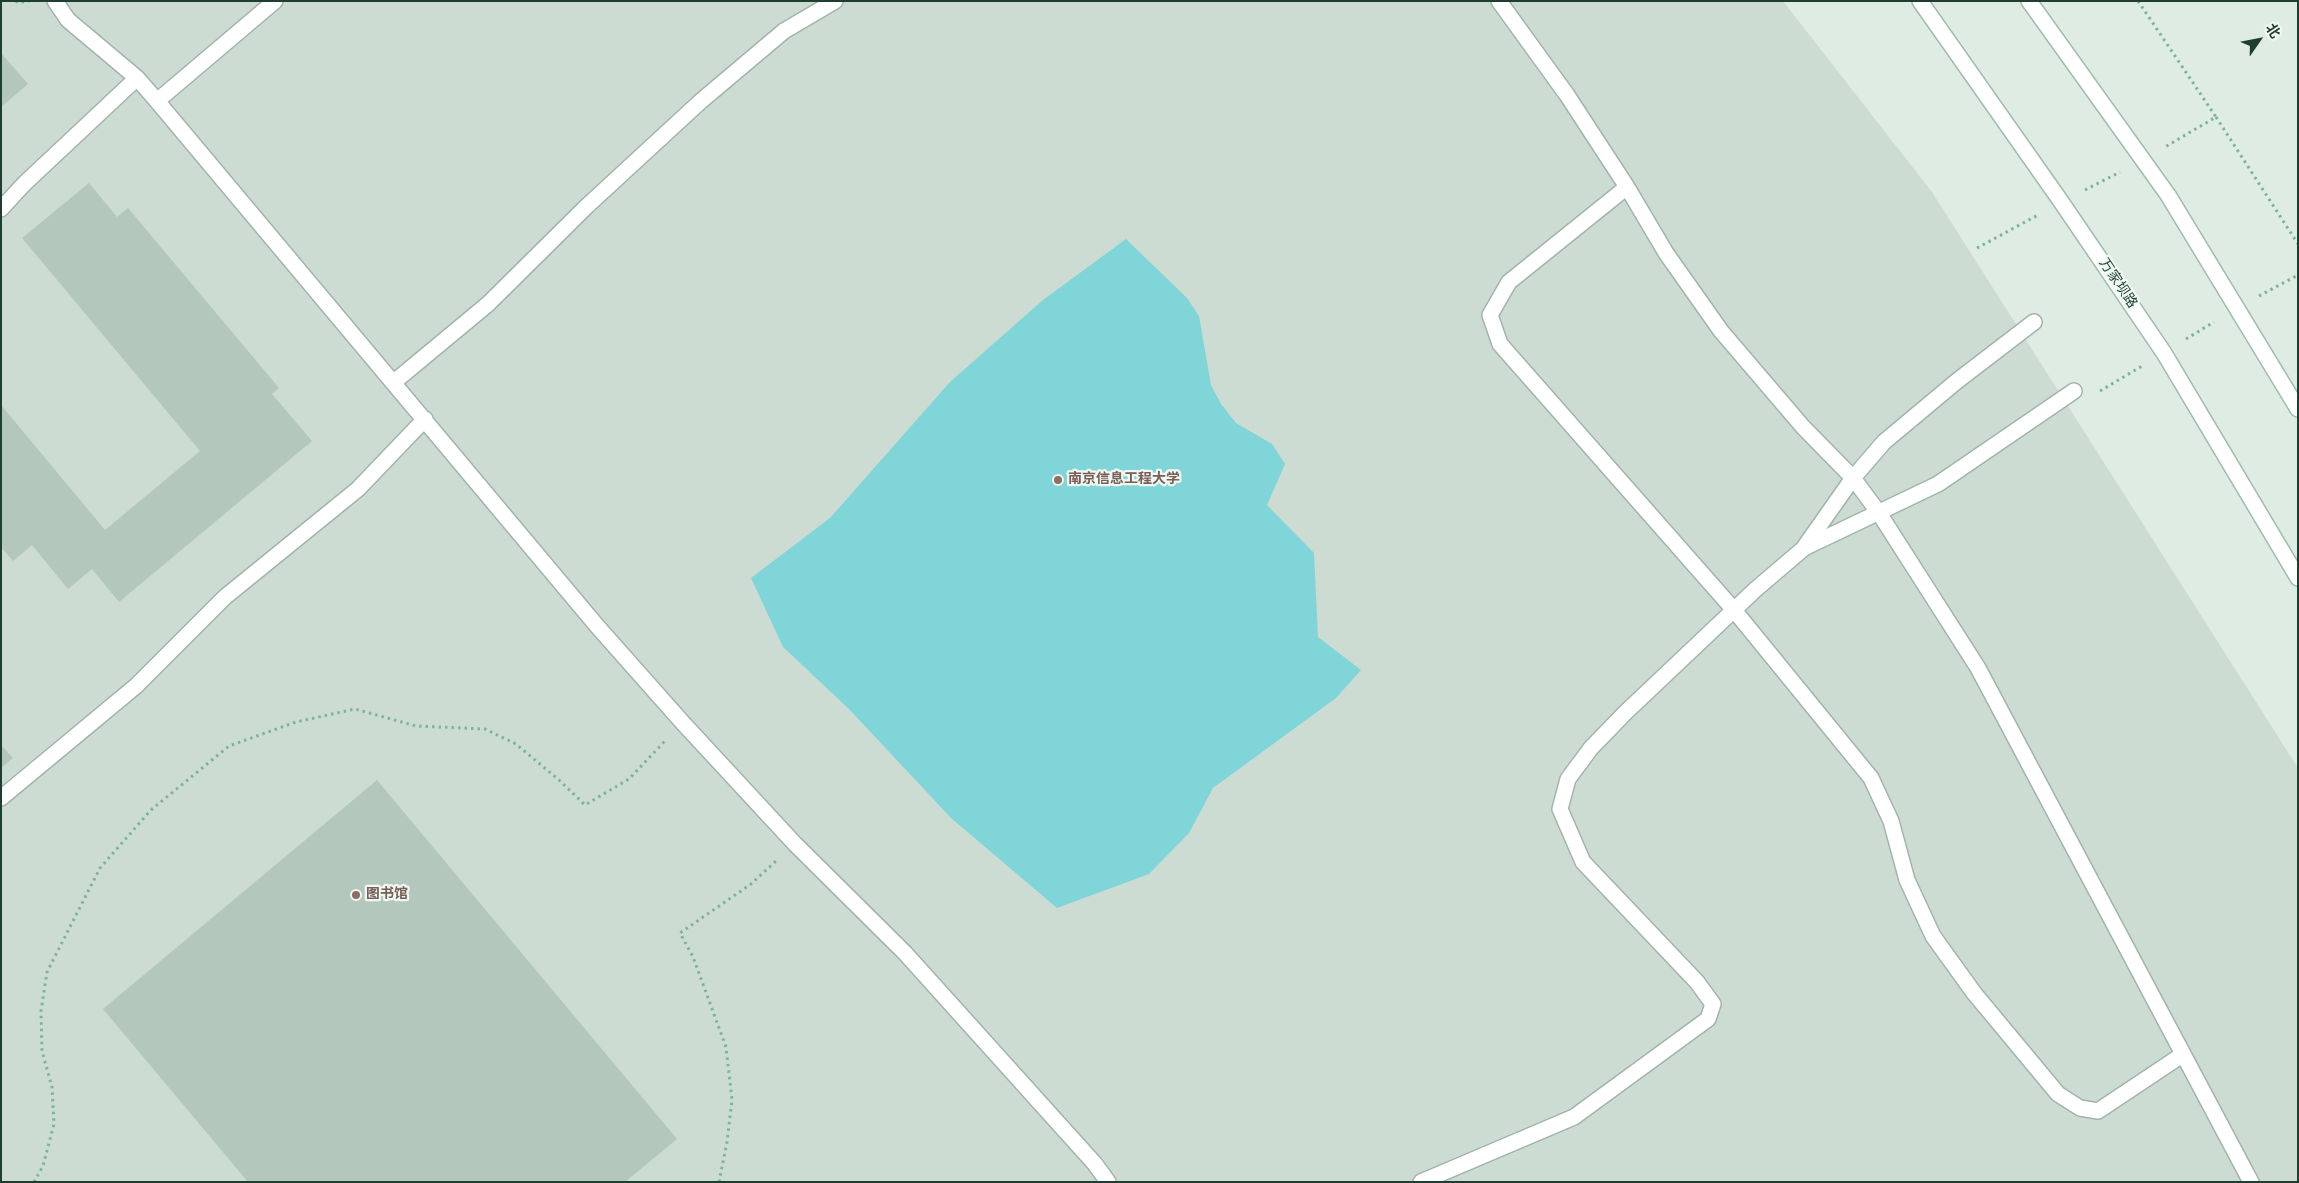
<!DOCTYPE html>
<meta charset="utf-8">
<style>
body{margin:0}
#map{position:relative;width:2299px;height:1183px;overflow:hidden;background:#dfece4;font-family:Overpass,"Noto Sans SC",sans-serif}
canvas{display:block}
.frame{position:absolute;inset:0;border:2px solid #1e3e31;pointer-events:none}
.north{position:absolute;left:2234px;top:15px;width:50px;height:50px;-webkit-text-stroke:4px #eff8f3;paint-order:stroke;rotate:57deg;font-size:14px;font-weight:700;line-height:20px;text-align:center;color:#1e3e31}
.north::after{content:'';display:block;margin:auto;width:18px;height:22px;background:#1e3e31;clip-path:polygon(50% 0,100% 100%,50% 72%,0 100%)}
</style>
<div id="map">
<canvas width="2299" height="1183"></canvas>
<div class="frame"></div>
<div class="north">北</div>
</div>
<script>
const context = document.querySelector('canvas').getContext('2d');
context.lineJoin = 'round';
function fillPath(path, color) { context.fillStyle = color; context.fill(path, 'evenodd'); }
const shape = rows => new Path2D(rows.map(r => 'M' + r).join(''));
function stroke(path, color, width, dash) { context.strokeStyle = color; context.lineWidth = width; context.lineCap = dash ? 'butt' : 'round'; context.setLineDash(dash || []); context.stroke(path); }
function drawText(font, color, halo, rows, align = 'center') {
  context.font = font + ' Overpass,"Noto Sans SC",sans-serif'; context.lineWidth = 4.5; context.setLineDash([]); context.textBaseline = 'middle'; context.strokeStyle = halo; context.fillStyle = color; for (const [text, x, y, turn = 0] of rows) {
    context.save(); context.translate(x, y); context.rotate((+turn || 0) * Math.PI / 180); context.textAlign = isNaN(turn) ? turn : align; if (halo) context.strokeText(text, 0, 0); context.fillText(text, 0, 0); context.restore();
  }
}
const built = shape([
 [1,1,1783,1,1932,192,2298,768,2298,1182,1,1182]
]);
const water = shape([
 [1126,239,1187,298,1199,316,1211,385,1221,404,1236,423,1272,444,1285,464,1267,505,1314,553,1318,637,1361,670,1336,698,1213,788,1189,833,1149,874,1057,908,951,818,849,709,783,647,751,578,830,518,950,382,1043,300]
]);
const building = shape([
 [1,53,28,84,1,107],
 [89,183,117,217,128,208,279,388,272,394,312,441,119,602,92,569,68,589,32,545,13,561,1,547,1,405,105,530,200,451,22,238],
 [1,745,13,758,1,768],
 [377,780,677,1139,625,1182,248,1182,103,1009]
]);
const path = shape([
 [16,1,18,3,29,1],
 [2138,1,2216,117,2165,147],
 [2216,117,2298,244],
 [2085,190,2120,172],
 [1977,248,2038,215],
 [2259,296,2298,275],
 [2186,339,2214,322],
 [2100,391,2142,366],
 [34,1182,43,1166,54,1124,52,1087,42,1051,41,1011,47,972,100,868,151,810,229,746,296,722,355,709,416,726,485,729,516,744,559,780,585,805,629,779,665,741],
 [719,1182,727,1142,732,1100,726,1047,693,957,680,933,751,884,776,861]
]);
const lane = shape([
 [55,1,68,20,137,78,157,101,597,626,683,723,795,844,905,953,1095,1164,1108,1182],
 [1499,1,1567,95,1627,187,1666,253,1721,331,1803,427,1853,478,1879,513,1978,668,2251,1182],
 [157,101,275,1],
 [1627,187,1509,282,1490,315,1500,344,1734,610,1871,778,1891,821,1907,880,1933,936,1974,993,2058,1094,2080,1108,2098,1111,2182,1055],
 [1,209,24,184,137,78],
 [394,382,488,304,587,206,701,101,784,31,835,1],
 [1804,548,1938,484,2074,391],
 [1,798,136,686,225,597,358,489,425,419],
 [1421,1182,1574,1117,1708,1019,1713,1004,1697,982,1583,862,1560,809,1568,779,1591,748,1626,712,1756,589,1803,549,1853,478,1884,442,1957,381,2034,322]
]);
const secondary = shape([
 [1920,1,2062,203,2164,353,2298,578],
 [2029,1,2168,195,2298,409]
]);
const markers = [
 [1058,480,5,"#8d6e63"],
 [356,895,5,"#8d6e63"]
];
const streetNames = [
 ["万家坝路",2117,284,56]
];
const educationNames = [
 ["南京信息工程大学",1068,480],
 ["图书馆",366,895]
];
fillPath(built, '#cddcd3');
fillPath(water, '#7fd5d8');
fillPath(building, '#b4c7bd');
stroke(lane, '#a1b4ab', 18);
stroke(secondary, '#9fbcae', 18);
stroke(path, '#7bb49b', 3, [2.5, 4]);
stroke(lane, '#fff', 15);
stroke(secondary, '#fff', 15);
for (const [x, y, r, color] of markers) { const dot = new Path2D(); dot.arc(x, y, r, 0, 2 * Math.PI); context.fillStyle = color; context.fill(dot); stroke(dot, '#eff8f3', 2); }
drawText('14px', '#1e3e31', '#eff8f3', streetNames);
drawText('bold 14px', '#785e54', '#eff8f3', educationNames, 'left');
</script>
